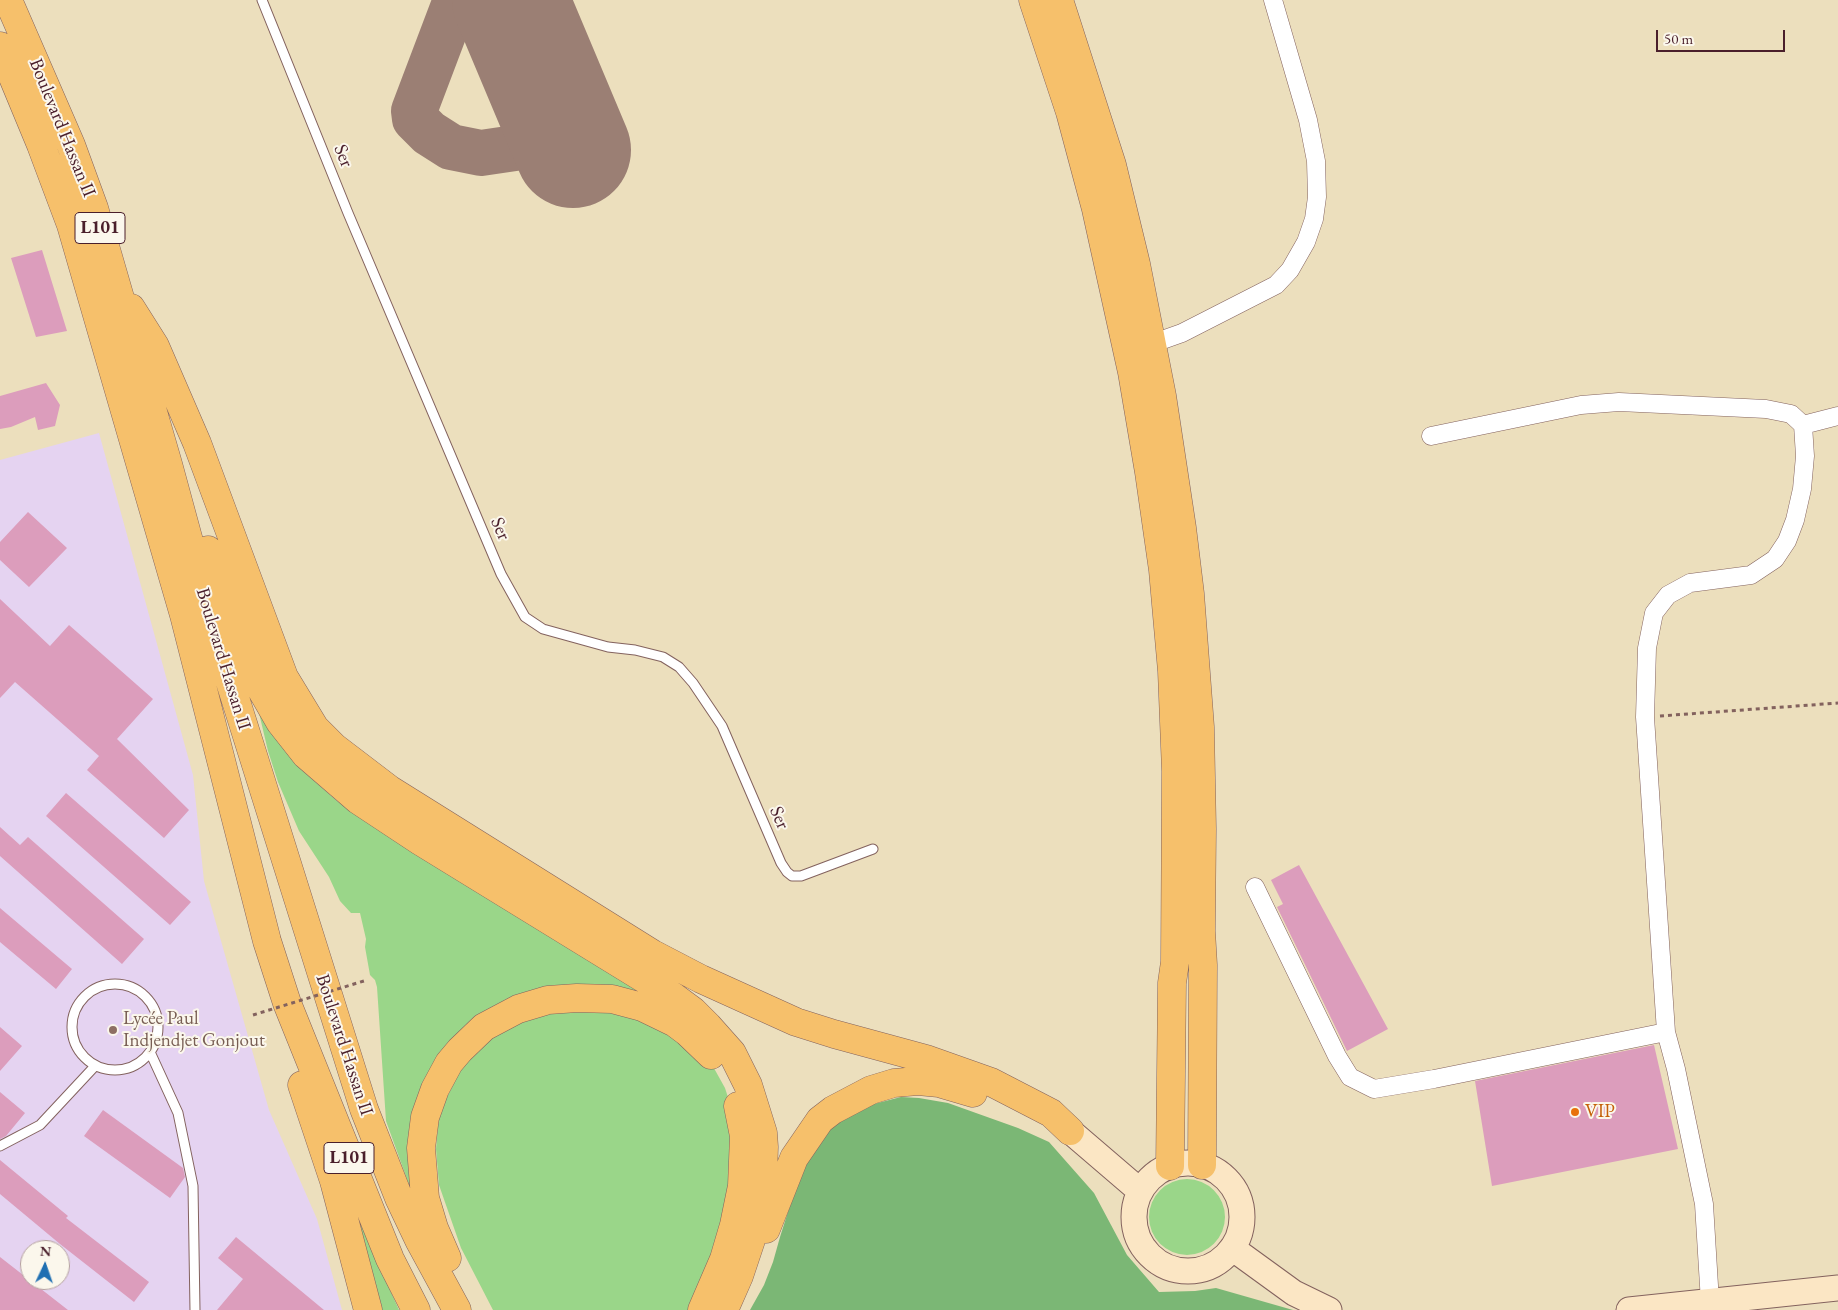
<!DOCTYPE html>
<meta charset="utf-8">
<style>
body{margin:0}
#map{position:relative;width:1838px;height:1310px;overflow:hidden;background:#ecdfbd;font-family:"EB Garamond",serif}
canvas{display:block}
.north{position:absolute;left:20px;top:1240px;width:50px;height:50px;box-sizing:border-box;background:#fbf7ec;border:1px solid #b4a19f;border-radius:50%;rotate:3deg;font-size:14px;font-weight:700;line-height:20px;text-align:center;color:#4a1f2b}
.north::after{content:'';display:block;margin:auto;width:18px;height:22px;background:#1f6fb2;clip-path:polygon(50% 0,100% 100%,50% 72%,0 100%)}
.scale{position:absolute;left:1656px;top:30px;width:129px;height:22px;box-sizing:border-box;border:2px solid #4a1f2b;border-top:0;padding-left:6px;font-size:15px;line-height:18px;white-space:nowrap;color:#4a1f2b;-webkit-text-stroke:4px #fbf7ec;paint-order:stroke}
</style>
<div id="map">
<canvas width="1838" height="1310"></canvas>
<div class="north">N</div>
<div class="scale">50 m</div>
</div>
<script>
const context = document.querySelector('canvas').getContext('2d');
context.lineJoin = 'round';
function fillPath(path, color) { context.fillStyle = color; context.fill(path, 'evenodd'); }
const shape = rows => new Path2D(rows.map(r => 'M' + r).join(''));
function stroke(path, color, width, dash) { context.strokeStyle = color; context.lineWidth = width; context.lineCap = dash ? 'butt' : 'round'; context.setLineDash(dash || []); context.stroke(path); }
function drawText(font, color, halo, rows, align = 'center') {
  context.font = font + ' "EB Garamond",serif'; context.lineWidth = 4; context.setLineDash([]); context.textBaseline = 'middle'; context.strokeStyle = halo; context.fillStyle = color; for (const [text, x, y, turn = 0] of rows) {
    context.save(); context.translate(x, y); context.rotate((+turn || 0) * Math.PI / 180); context.textAlign = isNaN(turn) ? turn : align; if (halo) context.strokeText(text, 0, 0); context.fillText(text, 0, 0); context.restore();
  }
}
const built = shape([
 [99,433,193,775,204,881,269,1110,317,1219,342,1310,0,1310,0,460],
 [30,1250,60,1250,60,1280,30,1280]
]);
const green = shape([
 [259,713,290,757,302,770,337,801,369,823,660,1000,624,991,472,1024,412,1193,386,1121,377,987,375,980,370,975,365,947,366,939,360,913,351,913,340,901,329,877,299,831,278,782,268,751],
 [551,1005,647,1016,710,1061,725,1088,734,1116,736,1178,693,1310,493,1310,461,1248,439,1185,436,1149,439,1113,465,1061,502,1026],
 '1149 1217a38 38 0 1 1 76 0a38 38 0 1 1-76 0Z',
 [350,1197,375,1256,399,1310,381,1310]
]);
const forest = shape([
 [901,1097,919,1098,948,1103,1018,1128,1049,1142,1094,1193,1127,1255,1159,1292,1195,1291,1216,1288,1293,1310,750,1310,764,1285,773,1262,780,1237,801,1171,822,1137,834,1125,849,1115,870,1105]
]);
const taxiway = shape([
 [456,0,414,111,415,119,429,133,451,147,481,153,515,148,541,133,557,111,566,85,565,52,557,26,541,9,528,0]
]);
const runway = shape([
 [510,0,573,150]
]);
const building = shape([
 [42,250,67,331,36,337,11,258],
 [46,383,60,405,55,426,38,430,35,417,11,427,0,429,0,396],
 [28,512,67,548,29,587,0,560,0,542],
 [0,599,50,646,69,625,153,699,117,739,189,810,164,838,87,770,99,756,15,682,0,698],
 [66,793,191,902,170,925,46,816],
 [0,827,20,845,28,837,144,939,122,964,0,856],
 [1299,865,1388,1029,1347,1051,1277,907,1283,904,1271,880],
 [0,908,72,969,56,989,0,942],
 [0,1027,22,1046,0,1071],
 [1654,1045,1678,1149,1492,1186,1475,1081],
 [0,1092,25,1113,6,1136,0,1139],
 [103,1110,183,1168,185,1177,170,1198,84,1136],
 [0,1160,68,1216,66,1218,149,1282,134,1302,60,1244,0,1194],
 [236,1237,324,1310,217,1310,243,1279,218,1258],
 [0,1257,68,1310,0,1310]
]);
const path = shape([
 [1660,716,1838,703]
]);
const lane = shape([
 [262,0,348,213,501,574,525,617,543,629,608,647,635,650,663,657,679,667,693,683,722,726,781,863,787,872,792,876,801,876,873,849],
 '72 1027a43 43 0 1 1 86 0a43 43 0 1 1-86 0Z',
 [150,1052,178,1113,193,1186,195,1310],
 [0,1146,40,1125,95,1066]
]);
const street = shape([
 [1151,344,1182,333,1276,285,1290,270,1306,242,1314,219,1317,197,1316,161,1308,120,1273,0],
 [1803,425,1838,416],
 [1431,436,1581,405,1619,402,1766,409,1791,414,1803,425,1805,456,1802,489,1795,520,1787,541,1775,559,1751,575,1690,583,1668,595,1654,613,1647,648,1645,717,1666,1032,1676,1069,1704,1204,1710,1302],
 [1255,887,1337,1056,1350,1077,1374,1089,1434,1079,1666,1032]
]);
const secondary = shape([
 [1070,1131,1140,1191],
 '1134 1217a54 54 0 1 1 108 0a54 54 0 1 1-108 0Z',
 [1232,1248,1294,1293,1329,1310],
 [1629,1310,1838,1288]
]);
const primary = shape([
 [1033,0,1070,112,1096,209,1132,372,1149,472,1163,570,1172,671,1176,771,1175,962,1172,983,1170,1166],
 [1059,0,1112,165,1136,264,1162,396,1182,528,1190,594,1200,727,1202,829,1201,931,1203,965,1202,1165]
]);
const highway = shape([
 [8,0,71,145,94,208,168,464,209,615,364,1109,399,1198,419,1240,457,1310],
 [0,46,41,145,71,225,184,615,267,941,287,1003,390,1259,416,1310],
 [131,308,155,346,197,443,284,677,315,728,334,747,389,789,653,954,701,979,796,1022,834,1034,926,1059,991,1082,1051,1113,1070,1131],
 [208,550,242,644,261,689,280,722,306,755,358,800,420,841,674,997,693,1011,708,1026,732,1053,748,1085,763,1133,764,1147,763,1175,755,1228,739,1276,724,1310],
 [302,1085,334,1181,368,1310],
 [766,1229,794,1158,820,1120,833,1110,871,1090,894,1083,918,1081,939,1083,973,1093],
 [447,1258,434,1228,425,1198,421,1148,425,1117,435,1089,449,1063,460,1050,484,1027,518,1009,548,1000,577,998,612,999,642,1007,675,1023,687,1032,711,1055],
 [702,1310,724,1259,734,1225,742,1186,744,1136,738,1106]
]);
const pathBridge = shape([
 [253,1015,367,980]
]);
const markers = [
 [113,1030,5,"#8d6e63"],
 [1575,1112,5,"#e8710a"]
];
const shields = [
 [100,228,50],
 [349,1158,50]
];
const shieldNames = [
 ["L101",100,228],
 ["L101",349,1158]
];
const streetNames = [
 ["Boulevard Hassan II",62,128,68],
 ["Ser",343,156,68],
 ["Ser",500,529,67],
 ["Boulevard Hassan II",223,659,73],
 ["Ser",779,818,67],
 ["Boulevard Hassan II",344,1045,72]
];
const educationNames = [
 ["Lycée Paul",123,1019],
 ["Indjendjet Gonjout",123,1041]
];
const foodNames = [
 ["VIP",1585,1112]
];
fillPath(built, '#e5d3f1');
fillPath(green, '#9ad689');
fillPath(forest, '#7bb775');
stroke(taxiway, '#9b7f74', 46);
stroke(runway, '#9b7f74', 116);
fillPath(building, '#dc9dbc');
stroke(lane, '#83625e', 11);
stroke(street, '#83625e', 19);
stroke(secondary, '#83625e', 27);
stroke(primary, '#83625e', 29);
stroke(highway, '#83625e', 29);
stroke(path, '#83625e', 3, [4, 4]);
stroke(lane, '#fff', 9);
stroke(street, '#fff', 18);
stroke(secondary, '#fbe6c4', 25);
stroke(primary, '#f6c06b', 28);
stroke(highway, '#f6c06b', 28);
stroke(pathBridge, '#83625e', 3, [4, 4]);
for (const [x, y, r, color] of markers) { const dot = new Path2D(); dot.arc(x, y, r, 0, 2 * Math.PI); context.fillStyle = color; context.fill(dot); stroke(dot, '#fbf7ec', 2); }
for (const [x, y, w] of shields) { const box = new Path2D(); box.roundRect(x - w / 2, y - 15.5, w, 31, 4); context.fillStyle = '#fbf7ec'; context.fill(box); stroke(box, '#4a1f2b', 1); }
drawText('bold 18px', '#4a1f2b', null, shieldNames);
drawText('19px', '#4a1f2b', '#fbf7ec', streetNames);
drawText('19px', '#785e54', '#fbf7ec', educationNames, 'left');
drawText('19px', '#c56008', '#fbf7ec', foodNames, 'left');
</script>
